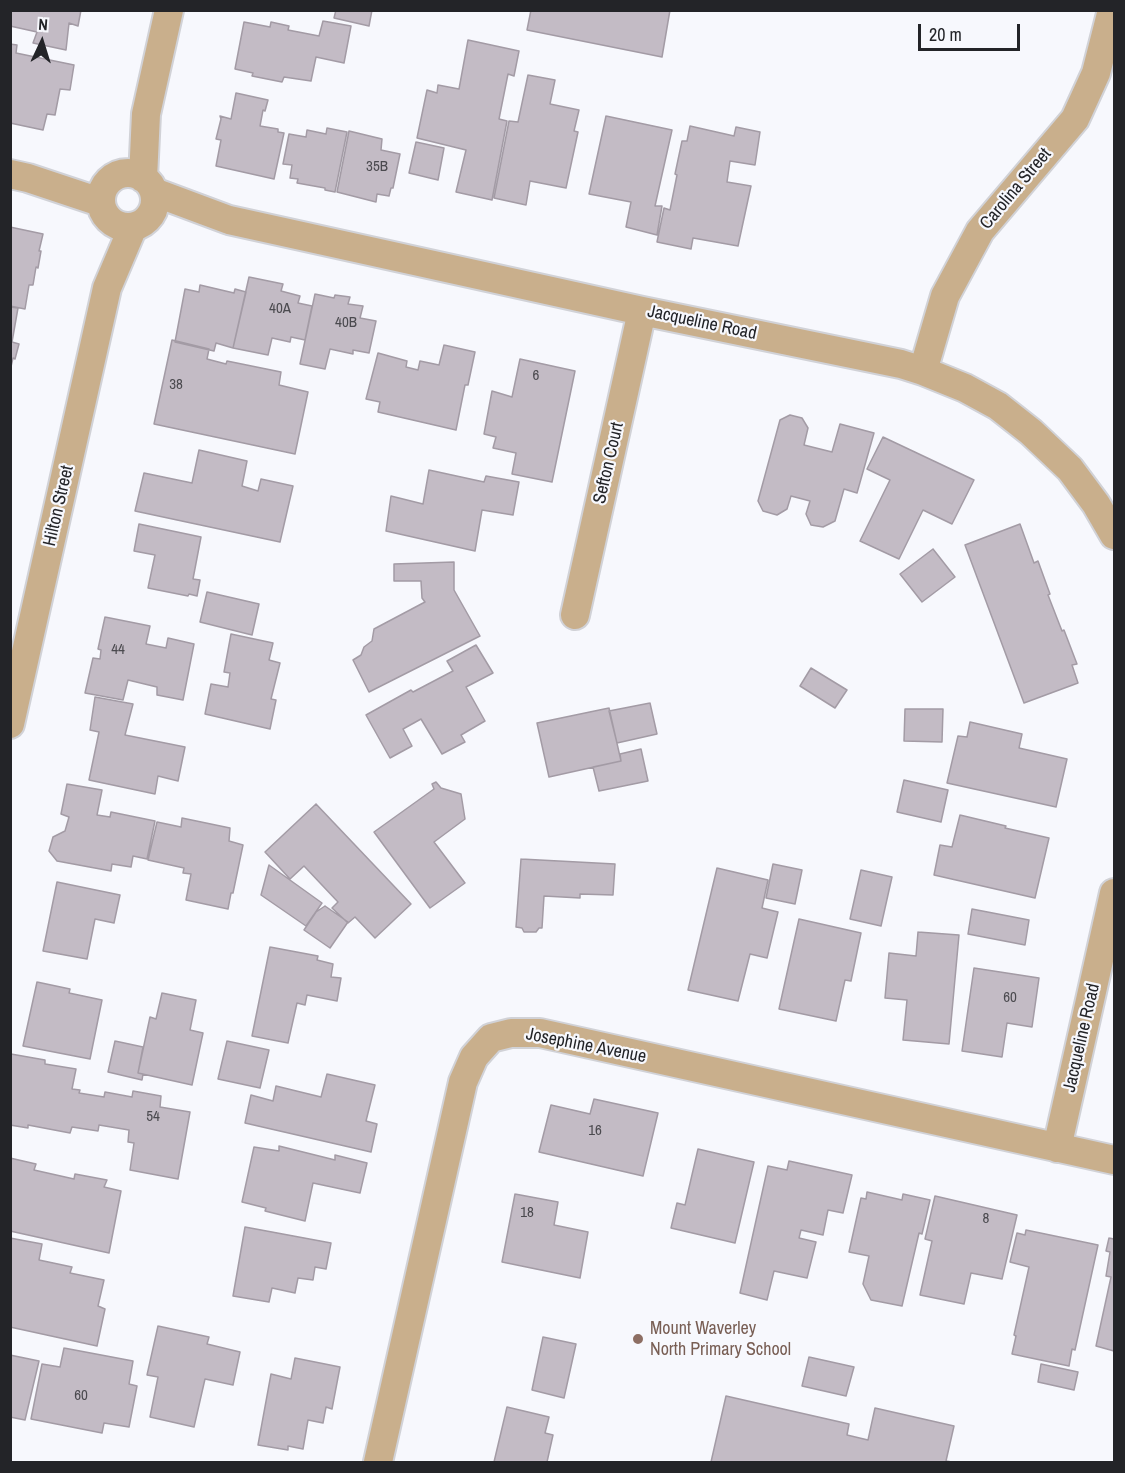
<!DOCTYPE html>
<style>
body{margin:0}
#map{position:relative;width:1125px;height:1473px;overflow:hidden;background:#f7f8fd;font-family:"Archivo Narrow",sans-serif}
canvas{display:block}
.frame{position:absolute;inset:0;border:12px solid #232428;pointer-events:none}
.north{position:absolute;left:12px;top:12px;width:60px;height:60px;-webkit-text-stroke:4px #f7f8fd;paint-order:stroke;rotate:4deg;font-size:16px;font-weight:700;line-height:24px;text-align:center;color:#232428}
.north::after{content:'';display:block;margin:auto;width:21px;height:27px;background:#232428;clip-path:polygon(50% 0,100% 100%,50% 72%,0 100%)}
.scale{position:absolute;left:918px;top:24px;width:102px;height:27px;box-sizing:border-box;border:3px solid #232428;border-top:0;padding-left:8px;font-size:18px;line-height:21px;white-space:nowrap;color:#232428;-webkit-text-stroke:4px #f7f8fd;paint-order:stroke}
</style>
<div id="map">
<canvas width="1125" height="1473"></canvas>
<div class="frame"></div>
<div class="north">N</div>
<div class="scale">20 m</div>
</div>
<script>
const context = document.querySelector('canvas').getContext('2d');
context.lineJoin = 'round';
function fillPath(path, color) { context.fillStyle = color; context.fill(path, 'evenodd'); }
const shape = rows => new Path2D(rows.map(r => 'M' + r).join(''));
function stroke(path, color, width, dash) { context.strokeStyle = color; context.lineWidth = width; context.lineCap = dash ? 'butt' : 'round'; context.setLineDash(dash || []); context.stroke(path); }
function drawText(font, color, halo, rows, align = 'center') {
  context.font = font + ' "Archivo Narrow",sans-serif'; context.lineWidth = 4.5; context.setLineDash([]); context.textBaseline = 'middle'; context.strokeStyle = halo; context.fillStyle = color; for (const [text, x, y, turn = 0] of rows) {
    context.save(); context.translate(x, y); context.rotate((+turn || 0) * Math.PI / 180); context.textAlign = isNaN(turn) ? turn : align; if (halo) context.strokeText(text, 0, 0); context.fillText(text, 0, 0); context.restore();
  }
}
const building = shape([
 [10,10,81,10,78,26,69,23,66,50,33,43,37,32,10,26,10,10],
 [336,10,372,10,369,26,334,18,336,10],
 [531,10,670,10,662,57,527,30,531,10],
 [323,21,351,26,344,63,316,57,311,81,284,77,282,82,252,76,253,73,235,69,244,22,270,27,271,22,289,26,288,30,319,36,323,21],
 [468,40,519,51,514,76,508,74,499,119,507,121,492,200,456,192,466,150,417,138,427,90,437,93,438,85,459,89,468,40],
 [10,44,17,45,16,53,74,65,70,90,60,89,55,115,47,114,43,130,10,123,10,44],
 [528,75,555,80,550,104,579,110,574,131,578,132,566,188,530,181,526,205,494,198,509,121,518,122,528,75],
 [236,93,268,100,265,111,263,110,260,126,278,129,278,132,284,133,274,179,216,166,221,140,216,139,221,119,220,116,231,119,236,93],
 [606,116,672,130,655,206,662,206,657,235,626,227,631,202,589,194,606,116],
 [690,126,734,136,736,127,760,132,755,165,730,161,727,182,751,186,738,246,693,238,691,249,657,242,664,208,670,210,677,175,675,174,682,141,687,141,690,126],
 [327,128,347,132,335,192,325,190,325,188,297,183,298,179,290,178,292,165,283,164,289,134,306,137,307,130,326,134,327,128],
 [349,131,382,139,381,150,400,154,393,188,391,188,389,196,377,194,376,202,337,192,349,131],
 [416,142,444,148,438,180,409,173,416,142],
 [10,227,43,234,39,251,41,251,38,268,36,267,33,285,29,285,25,309,10,306,10,227],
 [249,277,283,284,281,291,300,296,298,303,312,306,305,340,291,337,290,342,272,338,268,355,233,348,249,277],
 [200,285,234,293,235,289,246,292,233,348,216,343,214,351,175,342,185,289,199,292,200,285],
 [315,294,334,298,335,295,350,297,348,304,363,306,360,318,376,321,369,353,353,350,353,354,330,349,325,369,300,364,315,294],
 [10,307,18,308,12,342,19,344,15,359,13,358,10,371,10,307],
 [172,340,209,349,207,359,226,364,227,361,281,372,279,385,308,392,295,454,154,424,172,340],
 [444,345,475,352,468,385,465,385,456,430,378,412,380,402,366,399,378,353,407,361,406,367,418,370,420,361,439,365,444,345],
 [520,359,575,371,552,482,512,474,516,453,493,448,496,437,484,434,492,391,512,397,520,359],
 [790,415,802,418,808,428,804,445,832,452,840,424,874,433,857,493,844,489,835,521,823,527,811,525,806,514,810,501,791,496,787,509,777,515,763,511,758,501,780,420,790,415],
 [883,437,974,480,952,524,923,510,899,559,860,541,890,480,867,469,883,437],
 [199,450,247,461,242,486,258,491,261,479,293,486,280,542,135,511,144,473,192,483,199,450],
 [429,470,484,482,486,476,519,482,513,515,482,510,475,551,386,531,391,496,423,504,429,470],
 [139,524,201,537,193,579,200,580,197,596,189,594,188,596,148,588,155,555,134,551,139,524],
 [1020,524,1034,563,1038,561,1050,594,1048,595,1062,631,1064,630,1077,664,1072,665,1078,683,1024,703,965,545,1020,524],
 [933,549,955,577,922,602,900,574,933,549],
 [454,562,454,590,480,636,369,692,353,660,361,655,364,647,372,641,374,629,425,602,422,598,421,581,394,581,394,564,454,562],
 [207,592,259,604,252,635,200,622,207,592],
 [105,617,150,626,146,644,166,648,168,638,194,644,183,700,157,695,157,687,128,680,123,700,85,693,93,658,100,659,101,650,98,649,105,617],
 [231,634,273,643,269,660,280,663,271,699,276,700,270,729,205,714,211,684,228,687,230,673,224,672,231,634],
 [476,645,493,673,466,687,485,721,461,735,465,742,442,754,421,719,403,729,412,746,390,758,366,715,411,690,413,692,453,671,447,661,476,645],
 [811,668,847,690,835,708,800,686,811,668],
 [95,697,133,704,125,735,185,747,178,781,158,776,155,794,89,780,99,732,90,730,95,697],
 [650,703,657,734,617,743,609,711,650,703],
 [609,708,621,761,549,777,537,723,609,708],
 [905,709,943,709,942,742,904,741,905,709],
 [970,722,1022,734,1019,748,1067,759,1056,807,947,783,958,736,967,737,970,722],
 [641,749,648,781,599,791,593,767,621,761,620,754,641,749],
 [904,780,948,790,941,822,897,812,904,780],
 [436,782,441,788,461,794,465,819,434,842,465,883,430,908,374,832,434,789,432,784,436,782],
 [67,784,102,790,97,815,110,817,111,812,155,821,147,859,133,856,131,867,112,864,111,871,57,861,49,851,53,837,65,831,69,817,61,814,67,784],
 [316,804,411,904,375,938,355,917,348,923,332,908,338,902,304,866,290,879,265,852,316,804],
 [960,815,1006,826,1005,828,1049,838,1035,898,934,875,940,845,952,847,960,815],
 [182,818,230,828,229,841,243,845,233,893,231,893,228,909,186,900,191,874,183,873,184,868,148,860,157,822,181,827,182,818],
 [521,859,615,864,613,895,580,894,580,898,544,896,542,928,539,928,536,932,524,932,522,928,516,927,521,859],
 [773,864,802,870,795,904,766,898,773,864],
 [269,865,322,903,306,926,261,895,269,865],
 [717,868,768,880,762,908,778,912,767,958,750,954,738,1001,688,990,717,868],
 [861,870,892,877,881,926,850,919,861,870],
 [57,882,120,895,114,923,95,919,87,959,43,951,57,882],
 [325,906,348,922,330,948,304,930,316,912,325,906],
 [972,909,1029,920,1025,945,968,934,972,909],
 [799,919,861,933,851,981,845,980,836,1021,779,1009,799,919],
 [918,932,959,935,949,1044,903,1040,907,1000,885,998,889,953,916,956,918,932],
 [270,947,318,956,317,960,333,964,331,977,341,978,337,1001,307,995,305,1005,297,1003,288,1043,252,1036,270,947],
 [974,968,1039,978,1032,1027,1007,1023,1002,1057,962,1051,974,968],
 [37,982,70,989,69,993,102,1000,90,1059,23,1046,37,982],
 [162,993,196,1000,190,1030,203,1033,192,1085,138,1073,150,1017,156,1019,162,993],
 [115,1041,143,1047,138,1073,143,1074,142,1080,108,1072,115,1041],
 [227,1041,269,1050,260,1088,218,1079,227,1041],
 [11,1054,45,1060,45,1064,76,1069,72,1089,80,1090,79,1093,104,1097,105,1092,132,1097,133,1091,161,1096,160,1107,190,1112,178,1179,130,1170,134,1143,128,1142,129,1130,99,1125,98,1131,72,1127,70,1133,28,1125,28,1128,10,1125,11,1054],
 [327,1074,375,1085,366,1121,377,1124,371,1152,245,1123,251,1095,273,1101,276,1086,321,1097,327,1074],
 [594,1099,658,1113,643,1176,539,1152,551,1105,590,1114,594,1099],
 [279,1146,335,1160,335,1155,367,1163,360,1193,313,1183,305,1221,265,1211,266,1208,242,1202,254,1147,279,1151,279,1146],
 [698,1149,754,1162,735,1243,671,1228,677,1203,685,1205,698,1149],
 [10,1158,36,1164,34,1170,74,1179,75,1174,107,1180,104,1187,121,1191,109,1253,10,1231,10,1158],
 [789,1161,852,1175,843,1213,828,1210,823,1235,801,1230,799,1238,816,1242,807,1278,774,1271,767,1300,740,1293,768,1166,787,1170,789,1161],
 [867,1192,902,1200,903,1194,930,1200,922,1234,919,1233,902,1306,871,1300,863,1284,869,1256,849,1252,861,1198,866,1199,867,1192],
 [515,1194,558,1202,554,1225,588,1232,580,1278,502,1262,515,1194],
 [935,1196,1017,1215,1002,1279,971,1273,964,1304,920,1295,932,1241,925,1239,935,1196],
 [245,1227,331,1243,326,1269,315,1267,313,1280,298,1278,295,1293,272,1288,269,1302,233,1296,245,1227],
 [1026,1230,1098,1245,1075,1350,1072,1349,1069,1366,1012,1354,1016,1336,1014,1335,1029,1267,1010,1262,1017,1233,1025,1235,1026,1230],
 [10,1238,42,1244,39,1260,72,1267,70,1273,104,1280,98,1306,105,1309,97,1346,10,1327,10,1238],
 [1109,1238,1114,1239,1114,1351,1096,1346,1111,1277,1106,1276,1110,1252,1106,1251,1109,1238],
 [158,1326,209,1337,207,1344,240,1352,233,1385,205,1379,194,1427,150,1417,158,1377,147,1375,158,1326],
 [543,1337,576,1344,564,1398,532,1390,543,1337],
 [64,1348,133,1361,129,1384,137,1386,129,1427,104,1423,102,1433,31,1419,42,1364,60,1367,64,1348],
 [10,1355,39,1361,25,1420,10,1417,10,1355],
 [809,1357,854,1367,846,1396,802,1386,809,1357],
 [295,1358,340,1367,332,1409,326,1407,323,1423,308,1420,303,1449,288,1446,288,1450,258,1445,271,1374,291,1379,295,1358],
 [1041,1364,1078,1372,1074,1390,1038,1382,1041,1364],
 [726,1396,849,1424,847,1435,868,1440,875,1408,954,1426,946,1461,952,1462,711,1462,726,1396],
 [507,1407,549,1417,545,1433,553,1435,547,1462,494,1462,507,1407]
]);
const minor = shape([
 '101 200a27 27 0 1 1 54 0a27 27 0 1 1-54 0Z',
 [10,174,28,178,100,202],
 [143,178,146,114,169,10],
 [154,192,229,220,642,311,901,364,923,371,965,388,998,406,1031,432,1070,469,1096,504,1114,535],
 [923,371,945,296,980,231,1075,119,1096,73,1112,10],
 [575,615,642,311],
 [10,724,107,288,133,227],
 [1057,1148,1114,893],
 [378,1462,463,1082,474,1057,491,1038,511,1033,540,1033,1114,1160]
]);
const markers = [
 [638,1339,6,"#8d6e63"]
];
const numberNames = [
 ["35B",377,167],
 ["40A",280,309],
 ["40B",346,323],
 ["6",536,376],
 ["38",176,385],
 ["44",118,650],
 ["60",1010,998],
 ["54",153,1117],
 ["16",595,1131],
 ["18",527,1213],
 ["8",986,1219],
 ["60",81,1396]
];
const streetNames = [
 ["Carolina Street",1016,189,-50],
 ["Jacqueline Road",702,323,12],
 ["Sefton Court",609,463,-77],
 ["Hilton Street",59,506,-77],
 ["Jacqueline Road",1082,1038,-77],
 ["Josephine Avenue",586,1046,11]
];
const educationNames = [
 ["Mount Waverley",650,1329],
 ["North Primary School",650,1350]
];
fillPath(building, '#c3bbc5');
stroke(building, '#a39ba5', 1.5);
stroke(minor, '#d1d2d7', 32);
stroke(minor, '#c9af8c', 28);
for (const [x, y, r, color] of markers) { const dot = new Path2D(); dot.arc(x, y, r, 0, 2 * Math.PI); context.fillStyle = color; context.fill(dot); stroke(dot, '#f7f8fd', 2); }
drawText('15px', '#4b4a4f', null, numberNames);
drawText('18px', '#232428', '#f7f8fd', streetNames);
drawText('18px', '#785e54', '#f7f8fd', educationNames, 'left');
</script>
